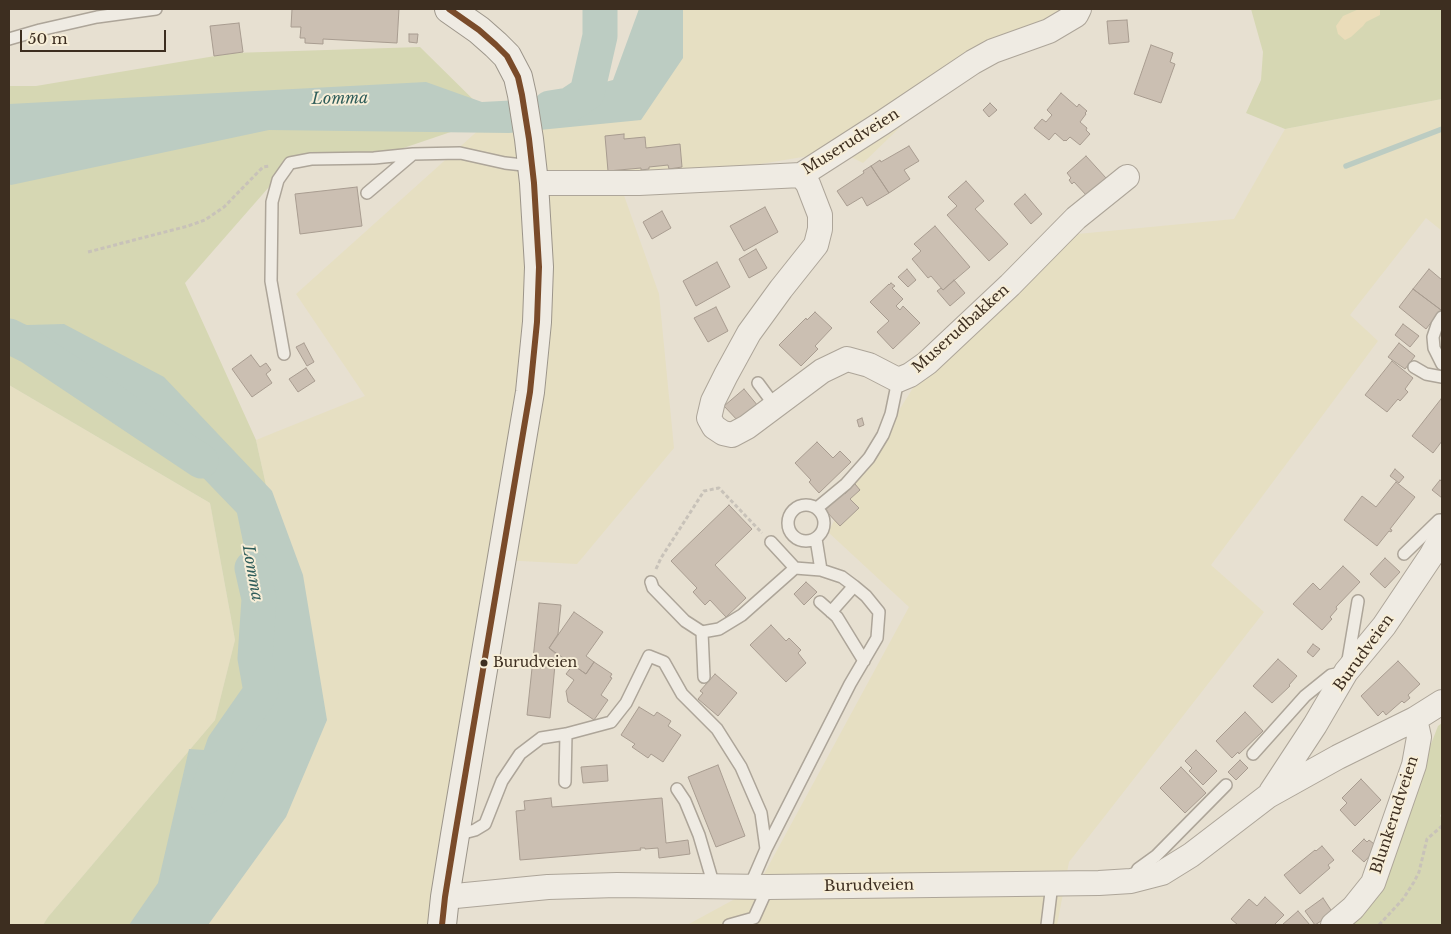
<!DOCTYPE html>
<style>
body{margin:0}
#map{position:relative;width:1451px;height:934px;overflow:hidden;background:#e7e0d1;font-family:"Libre Baskerville",serif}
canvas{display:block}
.frame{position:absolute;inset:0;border:10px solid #3d2e20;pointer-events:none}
.scale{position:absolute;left:20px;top:30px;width:146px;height:22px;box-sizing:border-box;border:2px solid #3d2e20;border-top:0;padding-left:6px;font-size:15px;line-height:18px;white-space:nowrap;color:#3d2e20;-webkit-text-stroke:4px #f7eed8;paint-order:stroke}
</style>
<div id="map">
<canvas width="1451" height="934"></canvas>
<div class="frame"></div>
<div class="scale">50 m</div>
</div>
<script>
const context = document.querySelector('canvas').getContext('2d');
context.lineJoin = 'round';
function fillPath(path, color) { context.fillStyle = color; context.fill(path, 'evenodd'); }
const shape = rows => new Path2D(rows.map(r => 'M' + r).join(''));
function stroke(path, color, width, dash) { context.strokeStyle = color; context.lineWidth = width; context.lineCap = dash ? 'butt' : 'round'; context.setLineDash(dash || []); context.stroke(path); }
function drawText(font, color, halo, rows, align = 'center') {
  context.font = font + ' "Libre Baskerville",serif'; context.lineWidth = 4; context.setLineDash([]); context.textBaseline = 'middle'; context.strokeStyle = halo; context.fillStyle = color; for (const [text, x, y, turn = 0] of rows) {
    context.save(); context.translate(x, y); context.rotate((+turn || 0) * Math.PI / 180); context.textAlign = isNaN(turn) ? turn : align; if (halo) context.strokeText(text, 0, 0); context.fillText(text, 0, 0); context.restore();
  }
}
const farmland = shape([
 [638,9,1079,9,973,57,863,163,839,151,621,187,659,294,674,448,577,564,502,560,431,925,206,925,292,603,256,440,365,396,296,294,492,118,635,89],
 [1442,99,1442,231,1426,218,1350,315,1378,341,1211,565,1264,612,1069,862,1057,925,687,925,757,887,909,607,828,532,869,458,918,380,1067,235,1234,219,1285,129],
 [9,385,210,503,235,640,215,720,48,917,43,925,9,925]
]);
const green = shape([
 [1251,9,1442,9,1442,99,1285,129,1246,113,1261,80,1263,52],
 [420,47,492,118,374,158,290,163,185,283,256,440,292,603,206,925,43,925,48,917,215,720,235,640,210,503,9,385,9,86,36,86,233,53],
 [1442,723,1442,812,1440,816,1442,818,1442,925,1341,925,1369,904,1438,726]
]);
const sand = shape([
 [1359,9,1380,9,1380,15,1366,22,1363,26,1351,37,1345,40,1338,34,1336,26,1343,16]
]);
const water = shape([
 [639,9,683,9,683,58,641,120,509,133,269,130,11,185,9,184,9,104,426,82,482,102,539,99,613,80],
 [9,322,27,325,64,324,164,377,272,491,303,575,327,720,286,817,208,925,129,925,158,883,189,749,235,752,271,677,237,513,159,432,20,339,9,339]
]);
const stream = shape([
 [1346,166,1442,129]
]);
const river = shape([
 [550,108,569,105,587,93,600,36,600,9],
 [9,336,29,346,201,461],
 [206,797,224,745,261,692,255,658,259,599,252,568]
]);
const building = shape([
 [292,9,399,9,397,43,323,39,323,44,305,43,305,38,300,38,301,27,291,27,292,9],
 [1127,20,1129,42,1109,44,1107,21,1127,20],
 [239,23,243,52,214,56,210,26,239,23],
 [409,34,418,34,417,43,409,42,409,34],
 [1151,45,1173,53,1170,62,1175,64,1161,103,1134,94,1151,45],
 [1061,93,1077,107,1079,104,1087,111,1085,113,1086,114,1080,122,1087,128,1086,130,1090,134,1080,145,1070,137,1066,141,1065,140,1064,141,1055,133,1049,140,1034,128,1042,119,1046,122,1052,115,1047,110,1061,93],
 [990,103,997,110,989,117,983,110,990,103],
 [624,134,624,139,645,137,646,148,680,144,682,167,669,169,668,165,649,167,649,169,641,170,641,168,608,171,605,136,624,134],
 [909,146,919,161,904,170,910,179,889,193,871,166,880,160,881,162,909,146],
 [1086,156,1106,178,1087,196,1074,182,1072,184,1069,180,1071,178,1067,173,1086,156],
 [871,166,889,193,867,206,862,197,847,206,837,191,864,173,863,171,871,166],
 [966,181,984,201,975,209,1008,244,989,261,947,215,957,206,948,197,966,181],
 [357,187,362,226,300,234,295,194,357,187],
 [1025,194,1042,214,1031,224,1014,204,1025,194],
 [765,207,778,232,744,251,730,226,765,207],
 [662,211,671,228,652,239,643,222,662,211],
 [935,226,970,267,943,290,931,276,928,278,912,259,921,251,914,244,935,226],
 [756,249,767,268,749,278,739,259,756,249],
 [717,262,730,287,696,306,683,281,717,262],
 [907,269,916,280,908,287,898,277,907,269],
 [1429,269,1442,280,1442,309,1441,310,1413,289,1429,269],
 [954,280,965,293,950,306,937,291,941,288,943,290,954,280],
 [891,283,895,286,892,288,903,299,896,306,900,310,903,306,920,323,893,349,877,332,889,321,870,302,889,284,889,285,891,283],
 [1413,289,1441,310,1426,329,1399,307,1413,289],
 [716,307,728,331,708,342,694,318,716,307],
 [815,312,832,328,815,346,818,349,801,366,779,345,806,318,807,320,815,312],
 [1403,324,1419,336,1410,347,1395,335,1403,324],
 [304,343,314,362,307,366,296,347,304,343],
 [1399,343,1415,356,1405,369,1388,357,1399,343],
 [251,355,260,367,266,363,271,370,266,374,272,383,252,397,232,369,251,355],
 [1392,361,1413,378,1405,389,1408,392,1400,401,1398,399,1387,412,1365,395,1392,361],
 [306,368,315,381,298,392,289,379,306,368],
 [744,389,758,406,739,422,724,406,744,389],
 [1441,399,1442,400,1442,441,1433,453,1412,436,1441,399],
 [862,418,864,425,859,427,857,420,862,418],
 [817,442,833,458,840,451,851,462,819,493,809,482,811,480,795,463,817,442],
 [1395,469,1404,477,1399,483,1390,476,1395,469],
 [1440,480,1442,482,1442,498,1432,490,1440,480],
 [1396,482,1415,497,1390,529,1392,530,1391,532,1389,531,1377,546,1344,520,1362,496,1376,507,1396,482],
 [855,484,860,490,850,499,859,508,840,526,825,510,844,492,845,494,855,484],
 [729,505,752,529,715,565,746,598,726,617,710,600,705,605,693,592,697,588,671,561,729,505],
 [1385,558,1400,572,1385,588,1370,574,1385,558],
 [1343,566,1360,582,1336,607,1337,609,1330,617,1332,619,1322,630,1293,604,1313,583,1320,590,1343,566],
 [806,582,817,592,804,605,794,594,806,582],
 [539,603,561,605,558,634,549,648,556,654,550,718,527,715,539,603],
 [574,612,603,632,586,656,594,662,586,674,549,648,574,612],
 [771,625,786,641,789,638,801,650,798,653,806,663,786,682,750,645,771,625],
 [1313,644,1320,649,1313,657,1307,652,1313,644],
 [1278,659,1297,676,1289,685,1290,686,1272,703,1253,686,1278,659],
 [1398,661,1420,684,1408,695,1410,698,1404,703,1402,701,1386,715,1383,711,1378,716,1361,696,1398,661],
 [594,662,612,674,610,677,612,678,601,695,608,700,594,720,568,702,566,691,574,680,566,674,573,665,586,674,594,662],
 [715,674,737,693,718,716,698,699,703,693,700,691,715,674],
 [639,707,654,716,657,712,671,721,668,726,681,735,663,762,651,754,648,758,632,747,635,744,621,735,639,707],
 [1245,712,1263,731,1239,754,1238,752,1232,758,1216,741,1245,712],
 [1196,750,1217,771,1203,785,1189,771,1192,768,1185,761,1196,750],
 [1240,760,1248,768,1236,780,1228,772,1240,760],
 [607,765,608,781,583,783,581,767,607,765],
 [718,765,745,836,716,847,688,777,718,765],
 [1181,767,1206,793,1185,813,1160,788,1181,767],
 [1361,779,1381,800,1355,826,1340,810,1347,803,1342,798,1361,779],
 [551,798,552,807,662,798,666,843,688,840,690,854,659,858,658,848,645,849,645,848,640,848,641,850,520,860,516,811,525,810,524,801,551,798],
 [1364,839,1367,842,1369,840,1378,847,1364,862,1352,851,1364,839],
 [1322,846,1334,860,1328,865,1330,868,1300,894,1284,875,1315,850,1316,851,1322,846],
 [1265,897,1284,915,1274,925,1238,925,1231,919,1249,899,1257,906,1265,897],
 [1323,898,1333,913,1315,925,1305,911,1323,898],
 [1298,911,1310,925,1282,925,1298,911]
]);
const path = shape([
 [88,252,188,226,205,220,224,207,263,167,270,166],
 [656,569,661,558,704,491,719,488,762,533],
 [1379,925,1403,899,1414,882,1419,872,1427,839,1442,826]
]);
const lane = shape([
 [9,39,40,30,97,17,156,9],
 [367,193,413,154],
 [1442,317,1437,325,1433,337,1434,348,1442,364],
 [284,354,271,281,272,202,278,180,290,163,311,159,374,158,413,154,460,153,505,163,532,166],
 [1414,367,1426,374,1442,377],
 [758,383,775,406],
 '788 523a18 18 0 1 1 36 0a18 18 0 1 1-36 0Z',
 [817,508,846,484,869,458,883,435,891,414,898,380],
 [816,539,821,570],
 [1404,554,1439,520,1442,520],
 [651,582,653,588,685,621,702,632,719,629,742,615,795,568],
 [820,602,837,617,864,661],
 [831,612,854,586],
 [702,632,704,677],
 [1253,754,1305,696,1331,675,1346,672,1358,601],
 [565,782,566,734],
 [677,789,685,801,699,835,714,886],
 [456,835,475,830,485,824,502,781,520,754,541,738,566,734,611,722,626,703,649,656,664,662,682,694,717,729,741,767,761,813,766,849],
 [1134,877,1138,869,1156,856,1226,785],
 [750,886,766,849,850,684,877,638,879,612,866,596,854,586,842,577,821,570,795,568,771,542],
 [729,925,754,918,768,887],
 [1047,925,1052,884]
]);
const street = shape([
 [801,175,808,184,820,215,820,229,816,245,781,289,749,333,726,375,713,401,709,418,714,427,723,433,732,435,747,427,822,371,847,359,869,365,898,380,910,375,927,363,1010,285,1076,218,1127,177],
 [534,183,639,183,801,175,882,123,973,62,993,51,1049,31,1076,15,1079,9],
 [1271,792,1315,725,1346,672,1384,626,1431,556,1442,536],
 [445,897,548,887,617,885,768,887,1099,883,1131,881,1162,873,1191,855,1268,796,1338,757,1415,719,1442,702],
 [1333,925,1353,908,1373,883,1414,765,1419,737,1415,719]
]);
const secondary = shape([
 [442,925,445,897,455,835,530,392,537,322,539,267,534,183,529,139,522,95,518,77,507,56,496,45,479,30,449,9]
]);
const bus1 = shape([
 [442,925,445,897,455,835,530,392,537,322,539,267,534,183,529,139,522,95,518,77,507,56,496,45,479,30,449,9]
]);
const markers = [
 [484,663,4.5,"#3d2e20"]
];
const busNames = [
 ["Burudveien",493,663]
];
const streetNames = [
 ["Muserudveien",851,142,-32],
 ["Muserudbakken",961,329,-42],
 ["Burudveien",1364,653,-54],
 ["Blunkerudveien",1395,815,-72],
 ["Burudveien",869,886,-1]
];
const waterNames = [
 ["Lomma",340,99,-1],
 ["Lomma",252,573,80]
];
fillPath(farmland, '#e6dfc2');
fillPath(green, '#d6d7b3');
fillPath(sand, '#eadcb9');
fillPath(water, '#bcccc2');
stroke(stream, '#bcccc2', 5.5);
stroke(river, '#bcccc2', 35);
fillPath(building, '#cbbfb2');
stroke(building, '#a89c90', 1);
stroke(lane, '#ada599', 14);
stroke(street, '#ada599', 26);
stroke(secondary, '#9c958a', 30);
stroke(path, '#c8c2b9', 3, [4, 2.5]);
stroke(lane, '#efebe3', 11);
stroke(street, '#efebe3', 24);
stroke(secondary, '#efebe3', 28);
stroke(bus1, '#7a4b2a', 6);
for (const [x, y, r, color] of markers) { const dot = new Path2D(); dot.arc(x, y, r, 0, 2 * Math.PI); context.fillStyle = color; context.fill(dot); stroke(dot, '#f7eed8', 2); }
drawText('14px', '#3d2e20', '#f7eed8', busNames, 'left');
drawText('15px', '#3d2e20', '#f7eed8', streetNames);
drawText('italic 16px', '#2f5d5a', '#f7eed8', waterNames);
</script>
